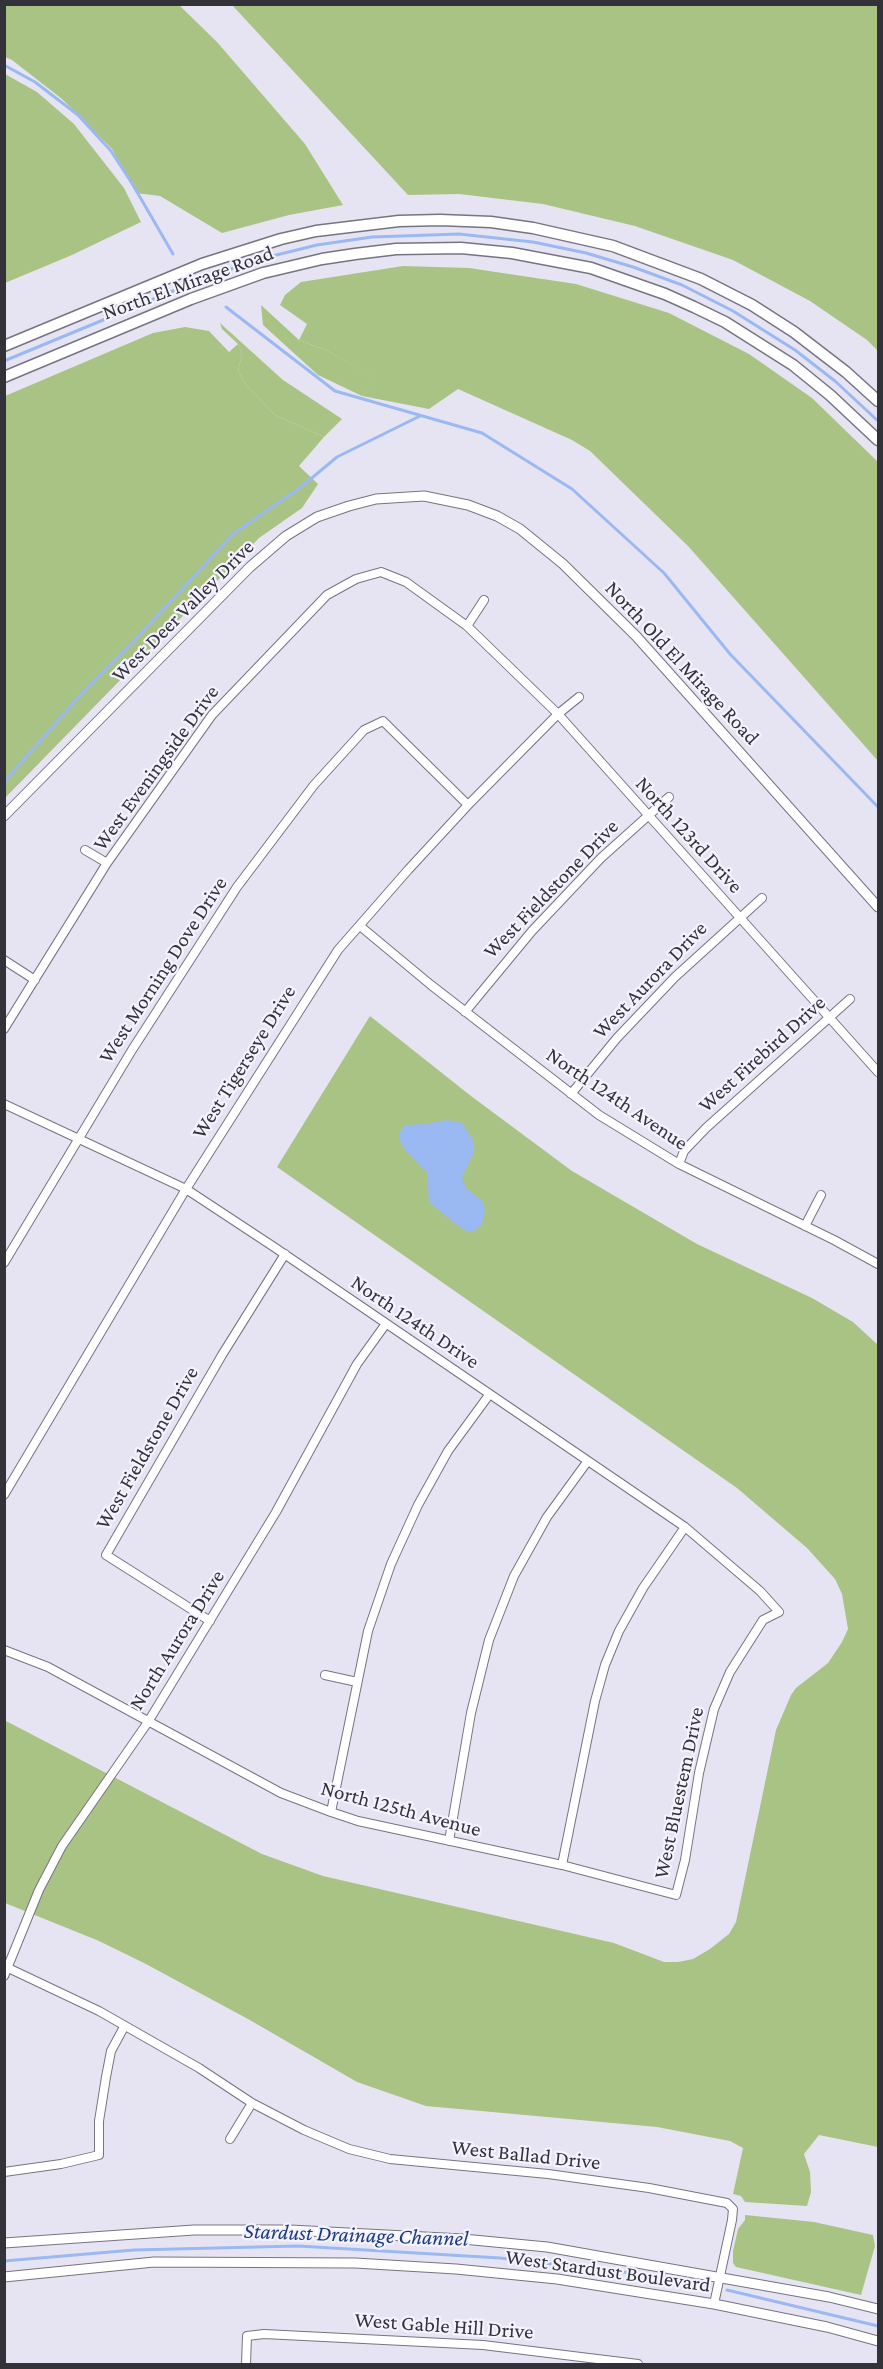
<!DOCTYPE html>
<style>
body{margin:0}
#map{position:relative;width:883px;height:2369px;overflow:hidden;background:#e6e4f3;font-family:"Crimson Pro",serif}
canvas{display:block}
.frame{position:absolute;inset:0;border:6px solid #333238;pointer-events:none}
</style>
<div id="map">
<canvas width="883" height="2369"></canvas>
<div class="frame"></div>
</div>
<script>
const context = document.querySelector('canvas').getContext('2d');
context.lineJoin = 'round';
function fillPath(path, color) { context.fillStyle = color; context.fill(path, 'evenodd'); }
const shape = rows => new Path2D(rows.map(r => 'M' + r).join(''));
function stroke(path, color, width, dash) { context.strokeStyle = color; context.lineWidth = width; context.lineCap = dash ? 'butt' : 'round'; context.setLineDash(dash || []); context.stroke(path); }
function drawText(font, color, halo, rows, align = 'center') {
  context.font = font + ' "Crimson Pro",serif'; context.lineWidth = 4.5; context.setLineDash([]); context.textBaseline = 'middle'; context.strokeStyle = halo; context.fillStyle = color; for (const [text, x, y, turn = 0] of rows) {
    context.save(); context.translate(x, y); context.rotate((+turn || 0) * Math.PI / 180); context.textAlign = isNaN(turn) ? turn : align; if (halo) context.strokeText(text, 0, 0); context.fillText(text, 0, 0); context.restore();
  }
}
const green = shape([
 [4,5,179,5,217,42,305,144,343,205,289,215,222,233,160,196,136,193,112,149,62,99,12,60,5,57],
 [232,5,878,5,878,351,867,340,810,301,733,260,635,226,543,204,459,194,408,195],
 [5,74,37,92,74,124,124,188,141,222,72,255,5,283],
 [403,266,469,268,576,284,669,313,749,354,812,398,878,462,878,761,688,546,590,451,572,440,458,389,429,409,362,396,376,379,326,350,299,340,307,324,280,305,285,295,301,282],
 [185,327,209,331,229,352,238,344,242,354,238,371,246,385,275,415,324,437,299,466,318,484,302,508,259,538,5,798,5,396,153,333],
 [370,1016,471,1096,572,1171,697,1244,812,1298,853,1322,878,1345,878,2147,819,2135,804,2154,810,2172,811,2192,807,2206,745,2202,741,2196,733,2194,743,2148,730,2141,657,2127,426,2106,357,2082,248,2019,144,1963,99,1941,5,1903,4,1720,262,1854,323,1876,614,1943,664,1962,678,1962,693,1959,710,1949,729,1934,736,1922,776,1730,791,1695,796,1688,828,1663,842,1642,848,1629,842,1594,835,1579,807,1548,737,1488,277,1167],
 [745,2215,814,2222,873,2235,875,2246,861,2295,736,2267,733,2263,733,2251,738,2229,745,2220]
]);
const forest = shape([
 [261,305,299,340,326,350,377,379,362,396,318,375,263,325],
 [220,323,283,380,342,419,324,437,275,415,246,385,238,371,242,354,238,344,222,329]
]);
const water = shape([
 [447,1120,462,1123,473,1140,473,1154,462,1177,466,1188,483,1202,485,1211,481,1226,472,1232,466,1231,454,1223,429,1202,427,1173,405,1150,400,1141,400,1132,405,1125,426,1124]
]);
const stream = shape([
 [4,65,35,82,78,115,111,151,133,185,173,254],
 [226,307,335,391,482,433,572,489,664,573,730,654,878,807],
 [4,361,195,282,256,260,317,245,372,237,459,234,533,242,586,253,633,267,682,285,733,311,795,350,835,381,878,421],
 [4,782,85,690,134,641,233,534,301,487,337,457,420,416],
 [4,2261,134,2250,298,2246,500,2258,666,2277,705,2284],
 [727,2290,878,2326]
]);
const minor = shape([
 [467,626,484,600],
 [85,850,107,863],
 [360,926,431,985,599,1115,679,1164,834,1240,878,1264],
 [4,960,35,980],
 [465,1012,532,931,601,858,669,797],
 [4,1029,107,863,212,715,327,595,356,579,381,572,406,582,467,626,558,714,878,1072],
 [571,1094,617,1038,675,977,762,898],
 [4,1104,186,1189,274,1247,685,1527,760,1591,779,1612,763,1620,730,1672,714,1709,699,1773,685,1860,676,1895,562,1865,358,1821,331,1812,281,1793,48,1667,4,1650],
 [679,1164,684,1151,706,1128,850,999],
 [805,1226,821,1195],
 [4,1263,132,1050,237,887,314,785,364,730,383,721,468,805],
 [4,1495,186,1189,338,950,408,870,468,805,558,714,579,697],
 [210,1621,106,1555,222,1355,285,1254],
 [325,1675,357,1682],
 [331,1812,368,1631,391,1564,418,1505,448,1451,489,1395],
 [449,1841,471,1713,489,1640,514,1576,547,1517,587,1462],
 [562,1865,595,1701,605,1665,619,1631,643,1588,685,1527],
 [4,1966,99,2011,199,2068,252,2103,304,2130,349,2149,390,2159,548,2174,649,2188,727,2203,733,2209,732,2220,714,2304],
 [4,1976,39,1890,62,1846,148,1722,276,1512,357,1364,385,1325],
 [230,2139,252,2103],
 [4,2172,61,2164,99,2155,99,2121,106,2077,111,2051,124,2027],
 [246,2364,247,2336,264,2334,483,2345,638,2364]
]);
const tertiary = shape([
 [4,816,250,567,286,536,317,517,349,506,376,499,424,496,468,505,497,516,520,529,563,564,636,636,878,907],
 [4,2243,194,2230,290,2230,463,2239,547,2247,829,2297,878,2309],
 [4,2277,154,2262,355,2263,456,2269,557,2279,714,2304,827,2327,878,2341]
]);
const secondary = shape([
 [4,346,202,264,281,239,316,231,399,221,440,220,491,222,533,228,613,246,701,279,752,305,794,332,846,372,878,401],
 [4,377,191,299,263,273,322,259,355,254,396,249,461,248,512,253,591,268,665,294,694,307,725,322,793,365,830,395,878,440]
]);
const streetNames = [
 ["North El Mirage Road",188,283,-20],
 ["West Deer Valley Drive",183,611,-45],
 ["North Old El Mirage Road",682,663,47],
 ["West Eveningside Drive",156,768,-54],
 ["North 123rd Drive",689,835,48],
 ["West Fieldstone Drive",551,889,-46],
 ["West Morning Dove Drive",163,970,-57],
 ["West Aurora Drive",650,980,-46],
 ["West Firebird Drive",762,1054,-42],
 ["West Tigerseye Drive",244,1062,-58],
 ["North 124th Avenue",617,1099,34],
 ["North 124th Drive",415,1322,34],
 ["West Fieldstone Drive",147,1448,-60],
 ["North Aurora Drive",177,1640,-58],
 ["West Bluestem Drive",679,1793,-78],
 ["North 125th Avenue",401,1809,15],
 ["West Ballad Drive",526,2155,6],
 ["West Stardust Boulevard",608,2271,8],
 ["West Gable Hill Drive",444,2326,4]
];
const waterNames = [
 ["Stardust Drainage Channel",356,2235,2]
];
fillPath(green, '#a9c385');
fillPath(forest, '#a8c384');
fillPath(water, '#9ab9f2');
stroke(stream, '#9ab9f2', 3);
stroke(minor, '#767481', 10);
stroke(tertiary, '#767481', 11);
stroke(secondary, '#767481', 13);
stroke(minor, '#fff', 8);
stroke(tertiary, '#fff', 9);
stroke(secondary, '#fff', 10);
drawText('21px', '#333238', '#f4f2fe', streetNames);
drawText('italic 22px', '#1c3c7f', '#f4f2fe', waterNames);
</script>
